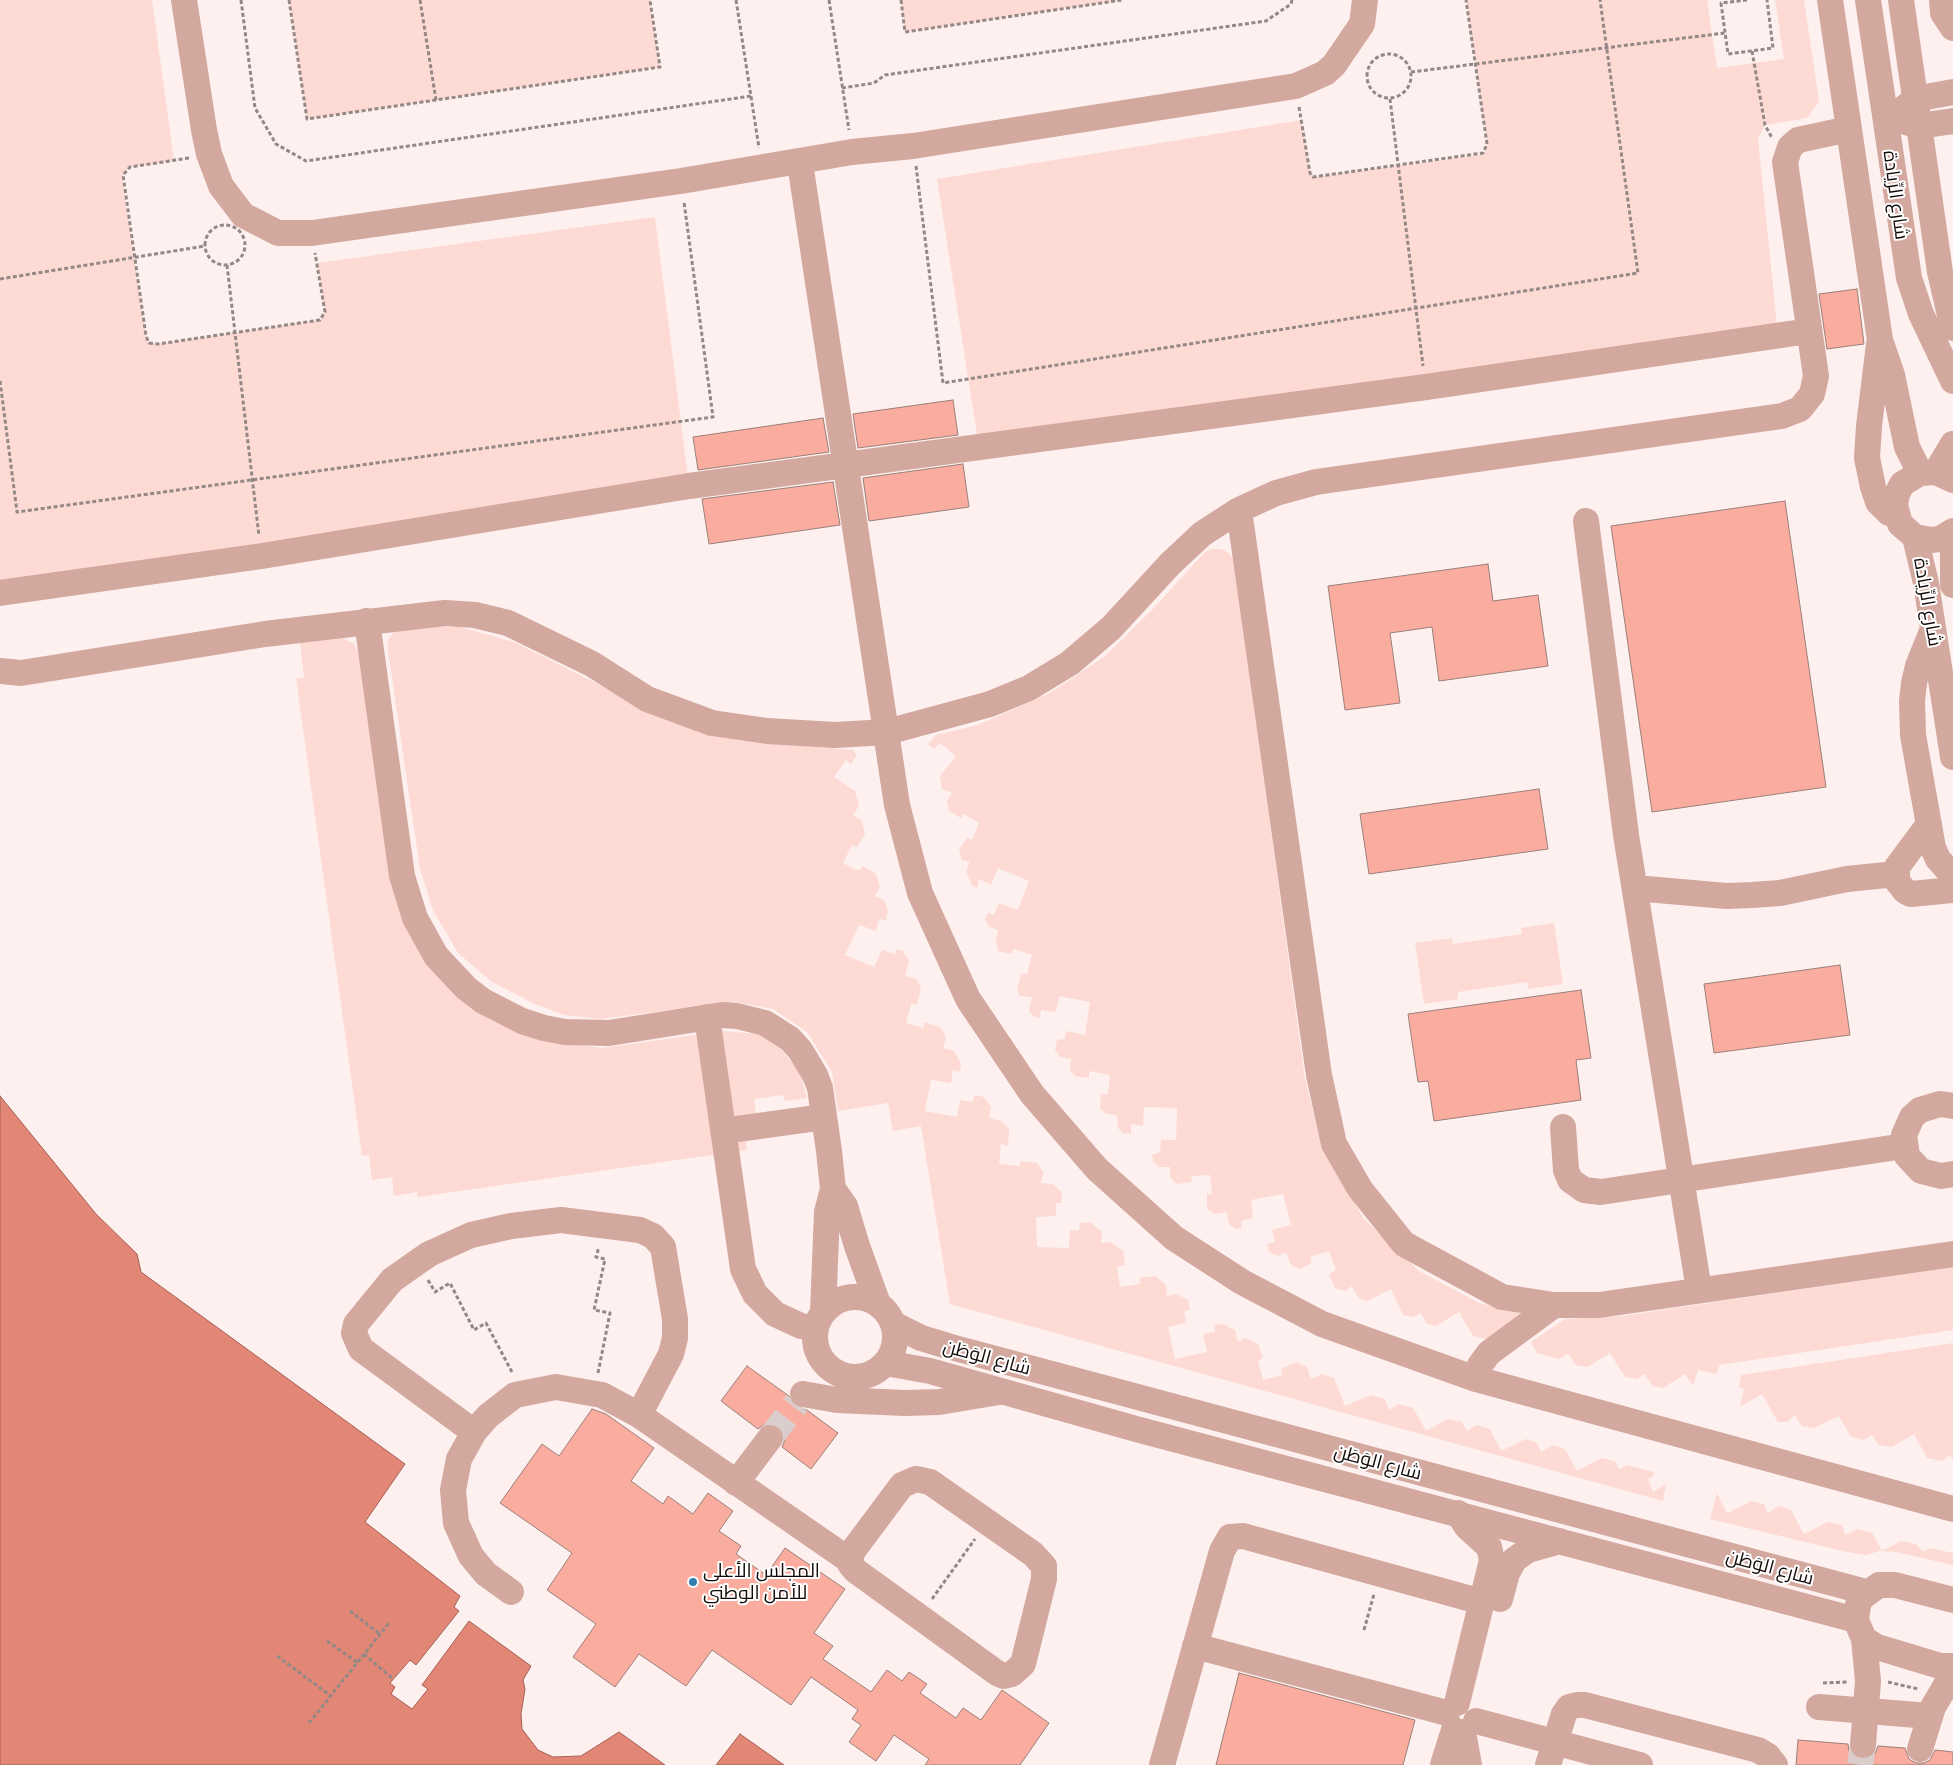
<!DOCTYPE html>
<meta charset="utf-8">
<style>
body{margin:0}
canvas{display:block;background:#fdf0ee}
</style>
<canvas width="1953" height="1765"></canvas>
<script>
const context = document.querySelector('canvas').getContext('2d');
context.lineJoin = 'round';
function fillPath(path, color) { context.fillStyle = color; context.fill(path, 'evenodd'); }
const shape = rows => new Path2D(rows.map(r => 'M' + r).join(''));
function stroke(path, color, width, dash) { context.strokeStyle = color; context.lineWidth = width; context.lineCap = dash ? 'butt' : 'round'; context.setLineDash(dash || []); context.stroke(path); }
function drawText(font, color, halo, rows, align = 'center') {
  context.font = font + ' "Exo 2",Cairo,sans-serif'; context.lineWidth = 4; context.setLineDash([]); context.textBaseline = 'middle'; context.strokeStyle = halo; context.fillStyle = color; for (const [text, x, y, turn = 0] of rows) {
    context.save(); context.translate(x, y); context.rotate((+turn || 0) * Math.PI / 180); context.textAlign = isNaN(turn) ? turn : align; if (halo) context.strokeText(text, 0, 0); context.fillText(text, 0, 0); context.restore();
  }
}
const green = shape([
 [0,0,152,0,174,161,130,167,124,172,122,179,146,336,149,343,158,344,320,320,325,312,317,263,655,217,689,486,0,593],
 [289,0,650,0,660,67,307,119],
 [901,0,1122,0,905,32],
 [1466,0,1707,0,1717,68,1784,59,1775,0,1804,0,1819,101,1807,118,1765,125,1758,139,1778,335,979,447,937,179,1302,120,1310,173,1314,177,1480,155,1486,151,1487,144],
 [1212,549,1221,549,1229,553,1234,561,1305,1079,1321,1145,1364,1219,1419,1271,1479,1303,1529,1315,1490,1340,1473,1336,1459,1312,1436,1326,1427,1324,1421,1313,1413,1317,1403,1315,1391,1289,1367,1301,1358,1297,1352,1286,1345,1291,1335,1288,1329,1274,1336,1270,1329,1251,1310,1257,1312,1263,1300,1269,1291,1265,1286,1252,1278,1256,1269,1252,1267,1244,1275,1242,1272,1230,1291,1225,1283,1194,1251,1200,1253,1218,1241,1221,1242,1228,1235,1229,1229,1224,1227,1212,1214,1214,1207,1209,1207,1194,1212,1194,1210,1175,1191,1176,1192,1182,1176,1184,1170,1177,1170,1167,1159,1167,1153,1161,1152,1155,1160,1152,1161,1140,1176,1140,1177,1108,1144,1107,1143,1126,1131,1124,1131,1134,1123,1133,1118,1128,1117,1115,1107,1114,1100,1109,1101,1094,1108,1094,1110,1075,1089,1071,1089,1078,1075,1076,1070,1070,1071,1059,1060,1057,1055,1050,1057,1040,1065,1039,1066,1031,1085,1035,1090,1002,1059,996,1056,1012,1041,1010,1040,1018,1033,1016,1029,1011,1032,997,1020,996,1017,990,1021,974,1027,974,1032,955,1014,949,1011,954,998,951,996,942,998,930,989,927,985,919,988,913,994,915,999,903,1018,910,1029,881,998,868,991,885,979,879,977,888,972,885,966,871,970,862,962,860,959,849,967,838,972,840,979,823,964,814,961,818,949,811,947,801,952,793,942,789,940,776,956,756,940,743,934,749,928,744,936,735,978,725,1050,693,1104,657,1153,609,1205,552],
 [409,627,460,627,514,642,616,693,757,742,853,750,857,755,851,764,846,760,834,777,855,791,859,806,853,815,862,821,865,834,857,847,852,845,843,863,859,871,863,866,876,874,880,887,875,896,884,900,888,911,886,920,879,919,876,931,859,925,845,955,874,967,882,950,895,954,896,949,903,951,909,961,905,976,917,979,921,989,917,1005,911,1004,906,1023,923,1028,925,1022,941,1028,946,1038,943,1048,954,1051,961,1064,960,1072,953,1070,951,1083,931,1080,925,1111,957,1117,960,1100,973,1102,974,1095,984,1097,991,1107,989,1118,1001,1121,1009,1129,1008,1146,1001,1144,999,1164,1020,1166,1020,1161,1037,1163,1044,1173,1040,1183,1053,1184,1062,1193,1061,1203,1056,1203,1056,1216,1036,1217,1037,1247,1069,1248,1070,1230,1079,1231,1080,1223,1090,1222,1102,1232,1101,1243,1111,1242,1123,1251,1125,1265,1117,1267,1120,1287,1140,1284,1139,1278,1155,1276,1166,1285,1167,1296,1176,1294,1188,1300,1190,1310,1184,1311,1186,1323,1168,1327,1175,1359,1207,1352,1203,1334,1215,1332,1214,1325,1223,1324,1235,1330,1238,1342,1245,1338,1258,1344,1263,1358,1258,1361,1263,1380,1283,1375,1281,1369,1297,1362,1307,1367,1311,1379,1322,1374,1334,1378,1345,1406,1371,1395,1385,1399,1389,1410,1398,1404,1413,1408,1426,1431,1448,1419,1462,1422,1467,1431,1477,1425,1490,1429,1501,1451,1526,1439,1537,1443,1541,1452,1553,1445,1565,1449,1577,1471,1602,1458,1616,1462,1619,1469,1627,1465,1653,1472,1654,1475,1648,1479,1653,1492,1666,1484,1663,1501,950,1304,921,1126,893,1131,888,1103,838,1111,832,1072,807,1032,773,1009,735,1002,600,1019,564,1015,535,1004,492,982,458,953,433,910,420,869,388,651,388,640,395,631],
 [343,638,354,644,359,654,406,928,556,1042,602,1048,724,1031,758,1034,781,1049,800,1072,807,1098,785,1101,783,1095,754,1099,756,1115,743,1117,747,1150,418,1197,417,1192,394,1196,392,1177,372,1180,369,1155,362,1156,296,678,304,678,300,641],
 [1554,923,1563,984,1528,989,1527,982,1458,992,1458,999,1424,1004,1415,943,1452,938,1453,944,1522,934,1521,928],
 [1953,1267,1953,1330,1719,1365,1716,1374,1698,1370,1693,1386,1685,1374,1663,1388,1653,1386,1644,1374,1637,1379,1625,1377,1610,1353,1587,1367,1576,1365,1568,1354,1559,1359,1537,1353,1531,1342,1565,1319,1621,1316],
 [1953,1343,1953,1460,1950,1455,1942,1461,1927,1458,1914,1434,1892,1447,1879,1445,1872,1435,1864,1440,1851,1437,1839,1416,1814,1428,1802,1426,1795,1415,1787,1422,1778,1422,1762,1394,1740,1407,1744,1389,1739,1388,1741,1375],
 [1717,1493,1727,1513,1751,1501,1764,1504,1768,1513,1779,1506,1791,1510,1804,1534,1828,1522,1842,1525,1845,1535,1857,1529,1872,1533,1882,1551,1901,1541,1916,1544,1923,1552,1930,1548,1953,1553,1953,1565,1896,1552,1879,1551,1866,1555,1847,1552,1710,1519]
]);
const water = shape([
 [0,1096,96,1214,137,1254,141,1272,405,1464,365,1522,460,1596,454,1607,459,1611,416,1665,410,1660,390,1683,395,1687,391,1694,412,1709,428,1689,422,1685,469,1621,531,1666,523,1680,525,1689,521,1714,522,1729,538,1750,553,1757,581,1756,619,1732,665,1765,0,1765,0,1096],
 [740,1734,784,1765,716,1765,740,1734]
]);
const building = shape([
 [1857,289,1864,344,1827,349,1819,294,1857,289],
 [953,400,958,435,858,448,853,414,953,400],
 [823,418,829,452,698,470,693,437,823,418],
 [963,464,969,507,869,521,863,478,963,464],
 [833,482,840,525,709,544,702,499,833,482],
 [1785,501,1826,787,1652,812,1611,526,1785,501],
 [1488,564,1493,601,1538,595,1548,666,1439,681,1432,627,1390,633,1400,703,1345,710,1328,586,1488,564],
 [1539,789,1548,849,1369,874,1360,814,1539,789],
 [1840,965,1850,1035,1714,1053,1704,984,1840,965],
 [1581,990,1591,1058,1576,1060,1581,1100,1434,1121,1428,1081,1418,1082,1408,1014,1581,990],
 [747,1366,789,1396,794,1406,807,1410,838,1433,811,1469,782,1447,785,1440,784,1433,779,1426,771,1423,765,1424,758,1429,721,1401,747,1366],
 [592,1409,606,1414,654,1448,631,1481,663,1504,668,1496,693,1514,708,1493,733,1511,719,1531,741,1546,736,1554,766,1575,785,1548,845,1589,814,1633,833,1646,823,1659,871,1692,887,1670,902,1681,909,1672,927,1684,920,1693,956,1718,963,1708,981,1720,1002,1690,1049,1723,1020,1765,925,1765,929,1759,894,1735,876,1761,849,1742,861,1725,852,1719,858,1710,811,1677,791,1705,712,1650,686,1686,639,1654,615,1687,573,1657,596,1624,547,1590,572,1553,500,1503,542,1444,559,1456,592,1409],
 [1239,1673,1415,1720,1403,1765,1216,1765,1239,1673],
 [1798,1740,1848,1744,1849,1751,1854,1757,1862,1760,1869,1759,1875,1754,1878,1746,1905,1748,1909,1759,1916,1763,1924,1763,1930,1760,1935,1750,1953,1752,1953,1765,1796,1765,1798,1740]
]);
const minorTunnel = shape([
 [770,1438,797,1403],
 [1860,1765,1863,1745]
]);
const path = shape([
 [241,0,255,108,276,144,306,161,751,96],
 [289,0,307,119,660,67,650,0],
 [420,0,436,100],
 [736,0,759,148],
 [829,0,849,130],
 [901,0,905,32,1122,0],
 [1747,0,1721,3,1728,54,1773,48,1767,0],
 [1752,51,1765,125,1772,138],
 '1367 76a22 22 0 1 1 44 0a22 22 0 1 1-44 0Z',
 [1411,72,1725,33],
 [842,88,874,83,885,75,1266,21,1291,4,1292,0],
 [1390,99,1423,366],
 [1299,107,1310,173,1313,177,1483,153,1487,144,1466,0],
 [189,158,130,167,123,175,146,336,149,343,158,344,320,320,325,312,315,253],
 [916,166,943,383,1638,273,1600,0],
 '205 245a20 20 0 1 1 40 0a20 20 0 1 1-40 0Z',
 [227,265,259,536],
 [0,279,205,246],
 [0,381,17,512,713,417,684,202],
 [428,1280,435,1292,450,1283,474,1330,486,1323,513,1374],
 [598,1373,610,1313,594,1310,605,1259,596,1257,599,1247],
 [932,1599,975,1539],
 [350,1611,380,1634],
 [1364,1630,1374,1594],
 [327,1641,357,1662],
 [364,1654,393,1679],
 [277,1656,331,1696],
 [1888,1682,1918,1689],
 [1823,1683,1847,1682],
 [309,1723,389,1623]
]);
const minor = shape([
 [184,0,204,130,209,154,221,186,243,215,278,233,312,233,681,181,852,152,913,146,1296,86,1325,73,1334,65,1362,24,1365,0],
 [1830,0,1880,340,1892,375,1907,447,1920,473],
 [1868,0,1909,278,1921,314,1953,381],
 [1901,0,1940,272,1953,328],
 [1942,0,1943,13,1953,28],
 [1902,110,1915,99,1953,92],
 [1903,121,1919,126,1953,121],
 [800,163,897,805,920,893,968,999,1032,1094,1097,1169,1174,1238,1242,1282,1322,1324,1476,1379,1953,1509],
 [1879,344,1869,426,1867,458,1873,487,1878,502,1889,513,1896,515],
 [1936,472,1953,444],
 [1953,480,1936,472,1920,473,1902,484,1897,494,1895,505,1900,524,1915,537,1931,540,1940,539,1953,531],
 [1239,510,1319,1075,1334,1144,1360,1189,1404,1244,1502,1297,1554,1305,1599,1305,1953,1254],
 [1586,521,1626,835,1699,1290],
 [1915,537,1926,583,1953,757],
 [1953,539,1953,585],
 [0,593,262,556,689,486,1426,387,1809,331],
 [367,621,402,876,415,918,436,956,466,988,483,1001,522,1021,544,1028,565,1032,609,1033,722,1015,737,1016,765,1023,790,1039,800,1050,815,1075,820,1088,829,1151,833,1189,827,1212,823,1312],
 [1933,629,1918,666,1914,683,1912,701,1913,735,1933,848,1938,859,1953,876],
 [0,671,21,673,265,634,445,613,475,615,508,623,592,664,647,699,712,723,767,731,835,735,887,732,990,704,1029,688,1070,663,1111,628,1170,564,1202,534,1239,510,1276,493,1316,482,1782,416,1800,409,1812,394,1816,376,1785,162,1790,147,1798,140,1849,129],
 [1929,824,1897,867,1897,881,1905,891,1911,894,1953,890],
 [1635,888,1726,896,1752,895,1780,893,1847,879,1896,874],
 [707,1017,743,1269,755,1294,775,1314,801,1326,815,1328],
 [1953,1106,1940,1104,1920,1110,1912,1117,1904,1135,1907,1156,1921,1171,1941,1176,1953,1174],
 [1563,1127,1566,1170,1570,1180,1584,1190,1601,1192,1904,1146],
 [723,1131,824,1117],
 [833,1189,845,1206,857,1246,878,1304],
 '815 1337a40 40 0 1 1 80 0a40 40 0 1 1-80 0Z',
 [893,1324,921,1338,951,1347,1866,1592],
 [886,1363,930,1371,1136,1429,1856,1620],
 [1476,1379,1480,1365,1489,1353,1554,1305],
 [803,1394,837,1400,905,1403,939,1402,999,1392],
 [474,1432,361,1349,354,1333,356,1324,392,1280,429,1254,471,1235,511,1226,561,1220,640,1230,653,1236,663,1247,675,1319,675,1338,671,1354,639,1415],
 [916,1479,930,1482,1033,1554,1044,1566,1044,1579,1023,1664,1012,1674,1004,1676,997,1673,856,1571,850,1564,852,1552,902,1485,916,1479],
 [736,1483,770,1438],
 [511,1592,486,1574,471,1556,456,1523,453,1490,459,1459,474,1432,488,1416,515,1395,556,1387,602,1395,639,1415,849,1560],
 [1500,1599,1507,1573,1514,1560,1528,1550,1560,1541],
 [1953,1600,1895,1585,1879,1585,1861,1598,1858,1605,1856,1620,1864,1639,1877,1647,1940,1666,1953,1666],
 [1195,1646,1447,1713],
 [1457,1703,1492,1560,1489,1547,1467,1527,1458,1513],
 [1819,1707,1929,1716],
 [1476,1721,1640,1765],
 [1463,1732,1469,1765],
 [1863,1745,1868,1681,1864,1639],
 [1920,1749,1933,1707,1953,1673],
 [1162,1765,1222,1551,1230,1537,1243,1536,1482,1602],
 [1443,1765,1454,1730],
 [1548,1765,1564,1714,1569,1707,1577,1705,1585,1705,1758,1750,1768,1756,1775,1765]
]);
const markers = [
 [693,1582,5,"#317fb1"]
];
const streetNames = [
 ["شارع الرِّيادة",1896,195,82],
 ["شارع الرِّيادة",1928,602,80],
 ["شارع الوَطَن",987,1357,15],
 ["شارع الوَطَن",1378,1462,15],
 ["شارع الوَطَن",1770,1567,15]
];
const poiNames = [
 ["المجلس الأعلى",703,1571],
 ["للأمن الوطني",703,1593]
];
fillPath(green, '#fddbd4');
fillPath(water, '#e28676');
stroke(water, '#a46055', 1);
fillPath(building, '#faad9f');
stroke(building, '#9a7f7a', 1);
stroke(minorTunnel, '#dacdcb', 26, [26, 13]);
stroke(path, '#948886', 3, [4, 2.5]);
stroke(minor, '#d3a89f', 26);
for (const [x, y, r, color] of markers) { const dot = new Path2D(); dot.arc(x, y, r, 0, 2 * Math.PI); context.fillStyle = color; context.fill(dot); stroke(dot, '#fff', 2); }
drawText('19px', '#120907', '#fff', streetNames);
drawText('19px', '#120907', '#fff', poiNames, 'left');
</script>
